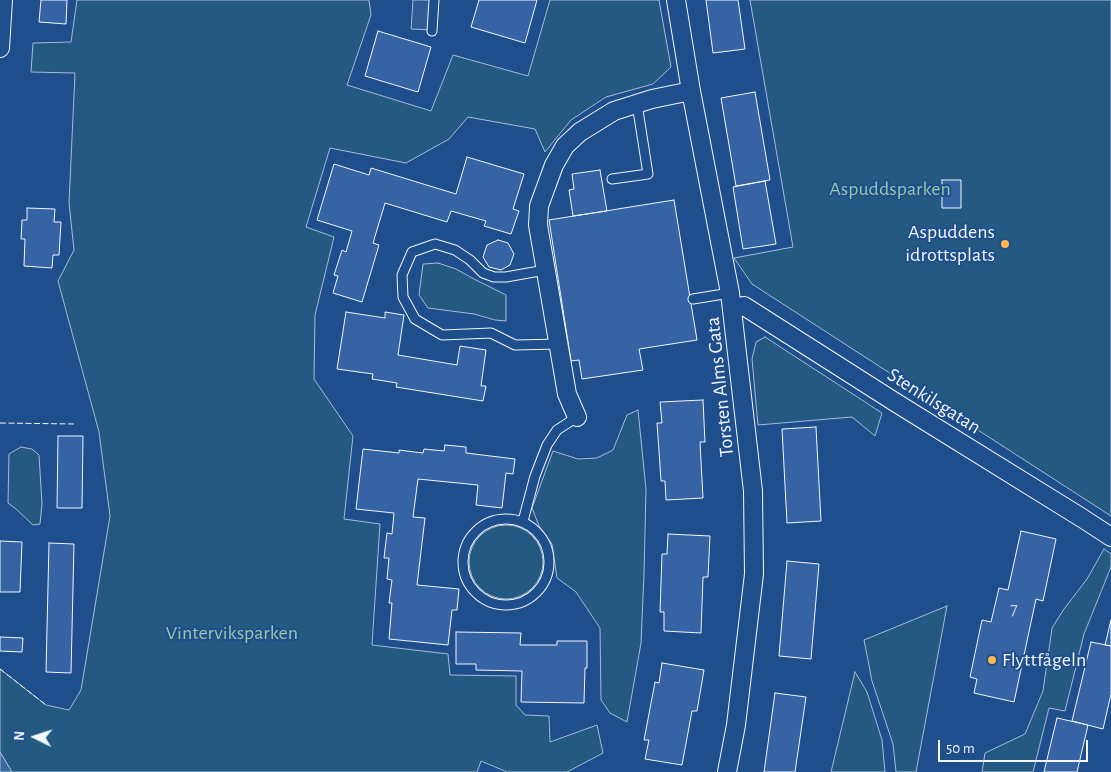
<!DOCTYPE html>
<meta charset="utf-8">
<style>
body{margin:0}
#map{position:relative;width:1111px;height:772px;overflow:hidden;background:#1f4e8c;font-family:"Alegreya Sans",sans-serif}
canvas{display:block}
.north{position:absolute;left:10px;top:712px;width:50px;height:50px;-webkit-text-stroke:4px #1f4e8c;paint-order:stroke;rotate:274deg;font-size:14px;font-weight:700;line-height:20px;text-align:center;color:#f2f6ff}
.north::after{content:'';display:block;margin:auto;width:18px;height:22px;background:#f2f6ff;clip-path:polygon(50% 0,100% 100%,50% 72%,0 100%)}
.scale{position:absolute;left:938px;top:740px;width:150px;height:22px;box-sizing:border-box;border:2px solid #f2f6ff;border-top:0;padding-left:6px;font-size:15px;line-height:18px;white-space:nowrap;color:#f2f6ff;-webkit-text-stroke:4px #1f4e8c;paint-order:stroke}
</style>
<div id="map">
<canvas width="1111" height="772"></canvas>
<div class="north">N</div>
<div class="scale">50 m</div>
</div>
<script>
const context = document.querySelector('canvas').getContext('2d');
context.lineJoin = 'round';
function fillPath(path, color) { context.fillStyle = color; context.fill(path, 'evenodd'); }
const shape = rows => new Path2D(rows.map(r => 'M' + r).join(''));
function stroke(path, color, width, dash) { context.strokeStyle = color; context.lineWidth = width; context.lineCap = dash ? 'butt' : 'round'; context.setLineDash(dash || []); context.stroke(path); }
function drawText(font, color, halo, rows, align = 'center') {
  context.font = font + ' "Alegreya Sans",sans-serif'; context.lineWidth = 4; context.setLineDash([]); context.textBaseline = 'middle'; context.strokeStyle = halo; context.fillStyle = color; for (const [text, x, y, turn = 0] of rows) {
    context.save(); context.translate(x, y); context.rotate((+turn || 0) * Math.PI / 180); context.textAlign = isNaN(turn) ? turn : align; if (halo) context.strokeText(text, 0, 0); context.fillText(text, 0, 0); context.restore();
  }
}
const green = shape([
 [77,0,369,0,371,15,347,85,431,111,453,55,528,76,550,0,659,0,671,67,653,84,606,97,571,120,545,152,535,129,468,117,449,139,406,163,330,148,306,227,334,237,315,315,314,379,353,436,344,519,380,524,372,645,448,654,450,675,516,676,516,705,525,715,549,716,550,742,597,725,603,753,567,772,507,772,481,761,477,772,12,772,0,752,0,669,46,705,69,710,81,690,110,516,99,432,58,281,74,250,69,203,75,73,31,72,33,43,71,42,77,0],
 [750,0,1111,0,1111,516,752,284,734,258,793,247,750,0],
 [438,263,456,269,472,278,506,295,506,321,495,320,474,314,428,308,419,295,423,264,438,263],
 [765,337,882,413,875,436,852,417,758,425,752,359,756,342,765,337],
 [638,410,646,489,644,574,641,643,627,722,610,713,601,700,600,628,576,592,557,578,552,544,539,526,532,508,553,451,578,459,597,458,613,450,627,415,638,410],
 [21,447,32,449,39,455,42,504,40,524,33,525,16,509,8,503,9,454,21,447],
 '469 562a37 37 0 1 1 74 0a37 37 0 1 1-74 0Z',
 [1104,549,1111,554,1111,567,1084,634,1065,711,1049,708,1033,772,982,772,985,753,1025,734,1043,691,1052,628,1064,609,1087,579,1104,549],
 [947,606,916,772,896,772,893,744,872,681,864,640,947,606],
 [855,672,867,692,882,740,885,772,831,772,855,672]
]);
const parking = shape([
 [413,0,435,0,433,30,411,29,413,0]
]);
const water = shape([
 [0,752,12,772,0,772,0,752]
]);
const building = shape([
 [41,0,67,0,66,24,39,22,41,0],
 [479,0,537,0,525,43,471,27,479,0],
 [706,0,738,0,745,49,713,53,706,0],
 [378,31,431,47,418,92,365,76,378,31],
 [755,92,770,180,736,186,721,98,755,92],
 [467,157,524,174,513,209,519,211,511,234,484,226,486,221,451,211,447,222,385,203,373,243,379,245,362,302,333,293,338,276,334,275,342,250,346,252,352,231,317,220,334,164,369,175,371,168,456,194,467,157],
 [600,170,607,211,573,216,569,190,574,189,572,174,600,170],
 [942,180,961,180,961,208,942,208,942,180],
 [765,181,776,244,743,249,733,187,765,181],
 [674,200,697,340,639,349,643,370,582,379,579,360,571,361,549,220,674,200],
 [27,208,55,209,54,222,61,222,59,255,53,255,52,268,24,266,25,239,21,239,22,220,27,220,27,208],
 [498,240,508,243,514,254,510,265,501,270,489,267,483,257,487,245,498,240],
 [346,312,385,318,385,312,404,315,398,355,457,365,460,346,486,350,481,386,486,386,483,401,396,387,397,383,372,379,373,374,337,369,346,312],
 [703,400,705,442,700,442,703,498,666,500,665,481,661,481,659,451,657,423,662,423,660,402,703,400],
 [816,427,821,521,787,523,782,429,816,427],
 [58,436,83,436,82,508,57,508,58,436],
 [445,445,466,447,466,453,515,459,513,474,506,473,502,508,476,505,478,485,418,479,413,517,425,518,417,585,459,589,457,610,452,610,448,645,389,639,392,603,389,603,392,580,387,579,389,558,384,558,387,533,392,534,394,513,356,509,363,449,399,453,399,450,423,453,424,449,444,451,445,445],
 [1021,531,1056,539,1043,601,1036,599,1014,702,974,693,977,679,970,677,982,620,991,622,999,588,1008,590,1021,531],
 [668,534,710,536,708,577,703,577,701,633,664,631,664,612,660,612,662,554,667,554,668,534],
 [0,541,22,542,20,592,0,592,0,541],
 [49,543,74,544,71,673,46,672,49,543],
 [787,561,819,564,811,659,779,656,787,561],
 [1111,620,1111,646,1105,645,1111,620],
 [456,632,521,633,520,645,557,645,557,641,587,641,587,668,585,668,584,703,521,702,522,671,476,670,476,664,456,664,456,632],
 [0,637,23,638,22,652,0,651,0,637],
 [1091,642,1111,646,1111,694,1103,729,1072,721,1091,642],
 [662,663,704,670,697,711,692,711,682,765,645,759,649,740,644,740,652,698,655,682,659,683,662,663],
 [775,693,806,697,795,772,764,772,775,693],
 [1057,718,1088,725,1077,772,1044,772,1057,718]
]);
const lane = shape([
 [432,31,434,0],
 [612,179,648,174,637,104],
 [545,270,506,277,494,277,483,273,470,260,455,250,435,244,412,252,402,275,403,297,415,319,442,335,491,333,515,345,559,344],
 [693,299,730,293],
 '463 562a43 43 0 1 1 86 0a43 43 0 1 1-86 0Z',
 [523,521,535,476,547,445,557,430,577,417]
]);
const street = shape([
 [676,0,691,91,730,293,753,491,754,574,736,725,727,772],
 [0,48,3,0],
 [732,309,744,306,898,404,1082,518,1111,537],
 [577,417,567,394,538,225,539,206,554,165,565,146,580,132,614,111,652,99,691,91]
]);
const fence = shape([
 [0,423,74,424],
 [0,669,46,705]
]);
const markers = [
 [1005,244,5,"#ffb74d"],
 [992,660,5,"#ffb74d"]
];
const numberNames = [
 ["7",1014,610]
];
const parkNames = [
 ["Aspuddsparken",890,189],
 ["Vinterviksparken",232,633]
];
const poiNames = [
 ["Aspuddens",995,232],
 ["idrottsplats",995,255],
 ["Flyttfågeln",1002,660,"left"]
];
const streetNames = [
 ["Torsten Alms Gata",720,387,-96],
 ["Stenkilsgatan",934,401,32]
];
fillPath(green, '#245a82');
stroke(green, '#a8bbd7', 1);
fillPath(parking, '#305b95');
stroke(parking, '#a8bbd7', 1);
fillPath(water, '#3b69a3');
stroke(water, '#a8bbd7', 1);
fillPath(building, '#3563a3');
stroke(building, '#f2f6ff', 1);
stroke(lane, '#f2f6ff', 11);
stroke(street, '#f2f6ff', 20);
stroke(lane, '#1f4e8c', 9);
stroke(street, '#1f4e8c', 18);
stroke(fence, '#f2f6ff', 1, [6, 2.5]);
for (const [x, y, r, color] of markers) { const dot = new Path2D(); dot.arc(x, y, r, 0, 2 * Math.PI); context.fillStyle = color; context.fill(dot); stroke(dot, '#1f4e8c', 2); }
drawText('18px', '#c3d1e8', null, numberNames);
drawText('20px', '#97c8a6', '#1f4e8c', parkNames);
drawText('20px', '#f2f6ff', '#1f4e8c', poiNames, 'right');
drawText('20px', '#f2f6ff', '#1f4e8c', streetNames);
</script>
